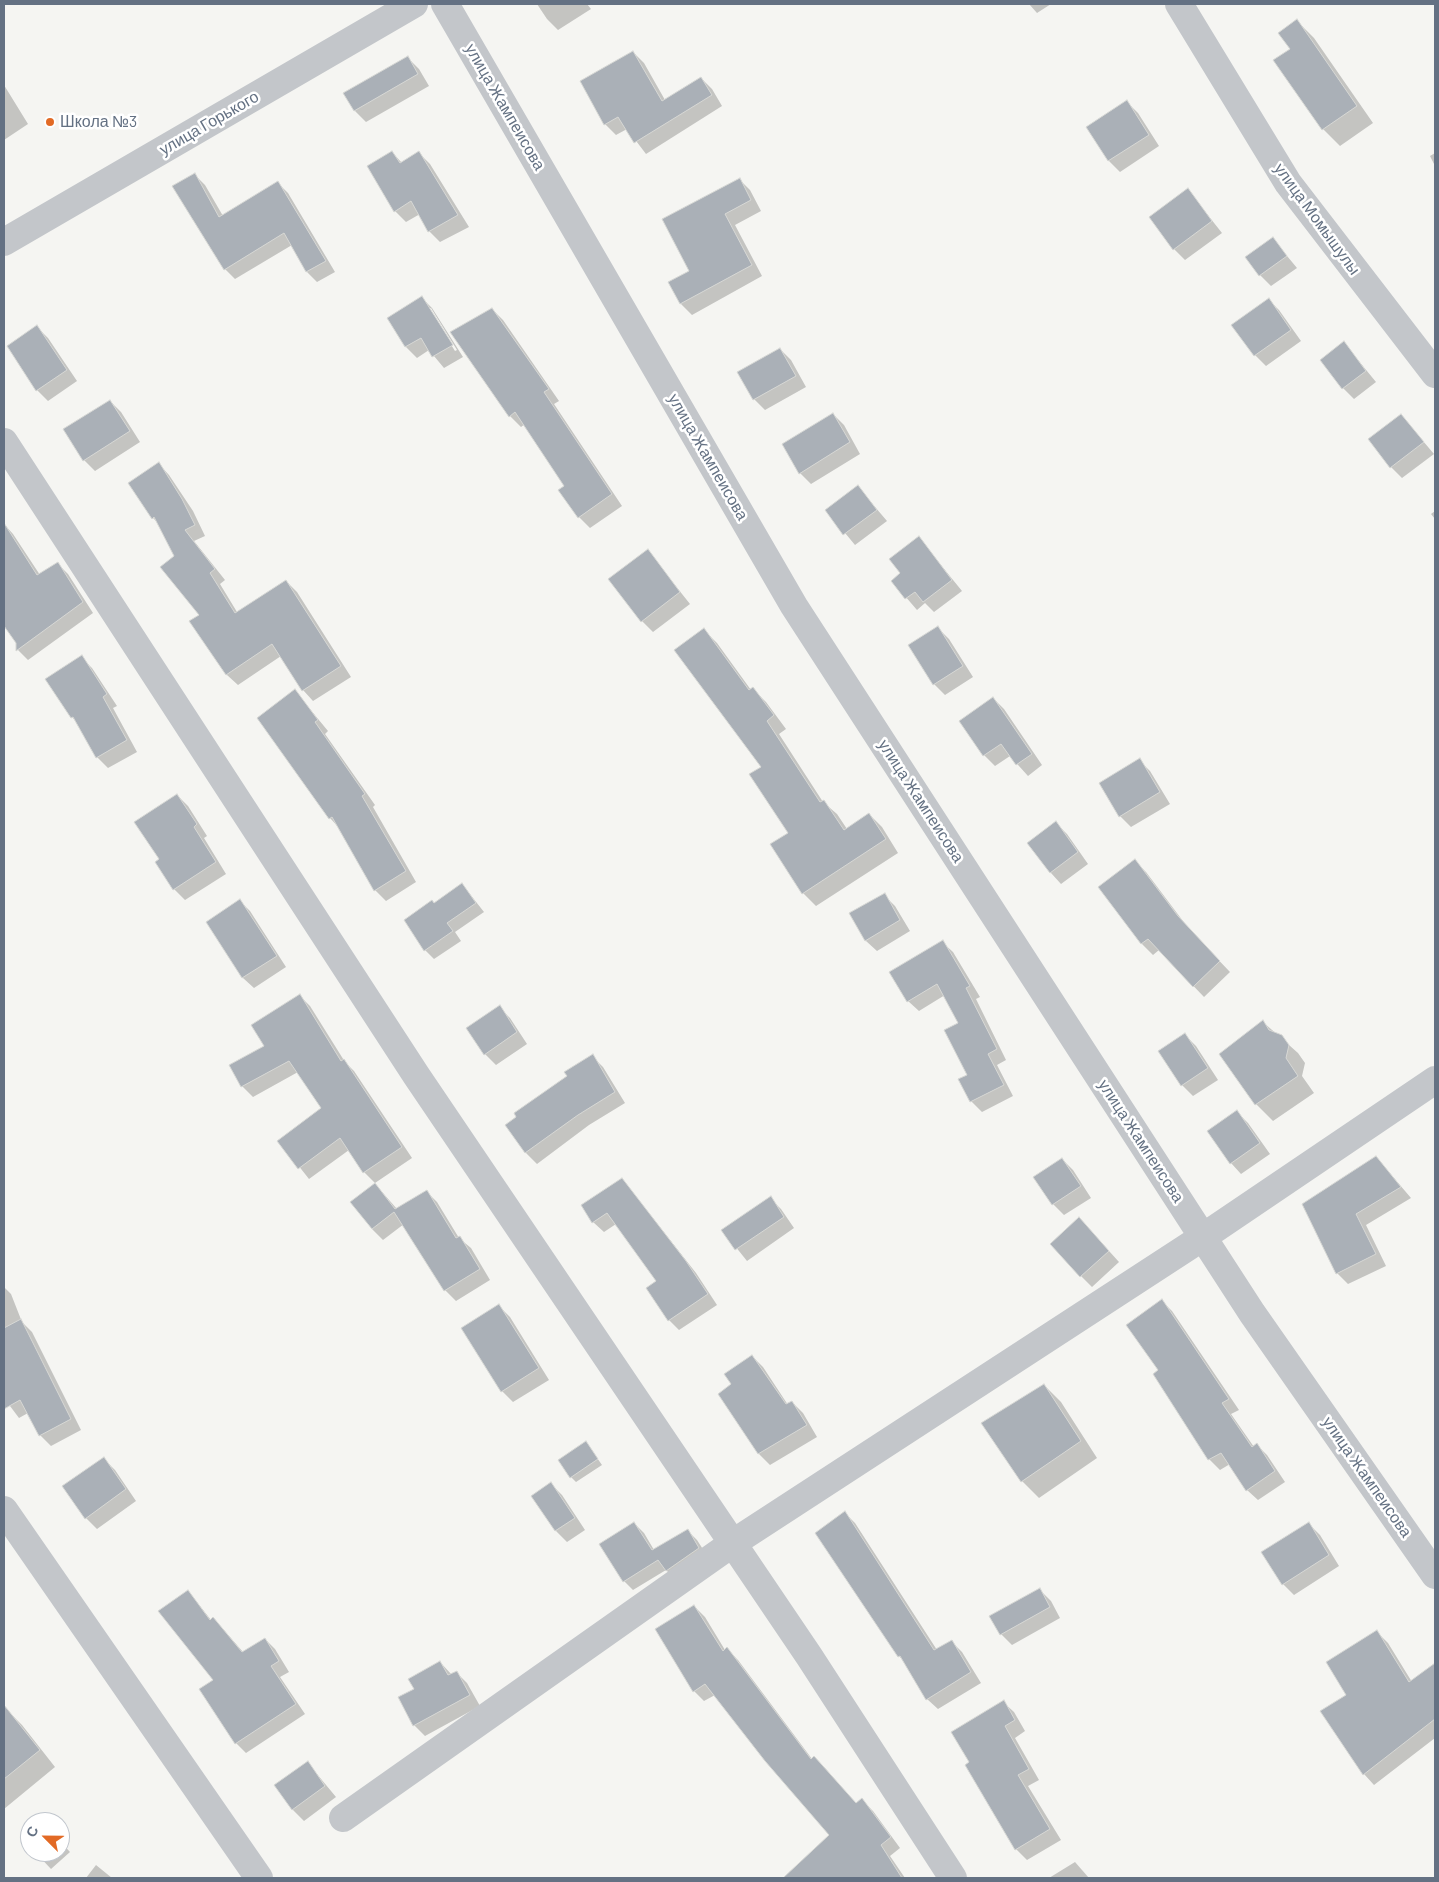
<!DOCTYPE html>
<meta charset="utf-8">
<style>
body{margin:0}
#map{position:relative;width:1439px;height:1882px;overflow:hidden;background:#f5f5f2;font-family:Barlow,sans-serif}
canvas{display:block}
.frame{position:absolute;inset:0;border:5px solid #647183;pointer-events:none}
.north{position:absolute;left:20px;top:1812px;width:50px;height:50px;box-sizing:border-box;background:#fff;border:1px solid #c1c6cd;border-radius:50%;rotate:293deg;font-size:14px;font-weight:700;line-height:20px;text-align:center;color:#647183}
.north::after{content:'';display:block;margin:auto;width:18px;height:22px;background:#e26a25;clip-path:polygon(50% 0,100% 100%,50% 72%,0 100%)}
</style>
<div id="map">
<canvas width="1439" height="1882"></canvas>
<div class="frame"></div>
<div class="north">С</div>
</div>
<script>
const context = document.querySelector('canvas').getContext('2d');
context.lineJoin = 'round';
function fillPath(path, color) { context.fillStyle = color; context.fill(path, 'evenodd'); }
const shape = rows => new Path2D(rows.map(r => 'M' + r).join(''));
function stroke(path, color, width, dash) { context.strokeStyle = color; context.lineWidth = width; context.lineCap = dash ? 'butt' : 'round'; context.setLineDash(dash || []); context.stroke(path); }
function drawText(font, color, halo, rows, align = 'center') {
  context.font = font + ' Barlow,sans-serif'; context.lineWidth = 5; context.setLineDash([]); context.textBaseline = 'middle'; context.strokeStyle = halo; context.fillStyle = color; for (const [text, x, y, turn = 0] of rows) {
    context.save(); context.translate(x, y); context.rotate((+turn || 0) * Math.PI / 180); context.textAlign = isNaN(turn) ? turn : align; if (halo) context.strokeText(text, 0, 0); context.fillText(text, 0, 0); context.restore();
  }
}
const shadow = shape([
 [537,4,587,4,591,9,558,30,547,19],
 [1029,4,1051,4,1037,13],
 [1297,21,1314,38,1373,123,1340,146,1323,129,1291,49],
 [633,52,644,63,665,100,701,78,712,89,722,106,646,154,627,129,616,135,605,124],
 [408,58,419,69,429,86,366,122,355,111,345,93],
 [4,85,28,124,4,140],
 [1127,102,1138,113,1159,146,1120,172,1109,161,1088,127],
 [392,152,402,163,419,153,430,164,469,227,440,242,429,231,420,214,406,222,395,211],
 [1435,153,1435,166,1430,156],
 [195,175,205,185,223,216,278,183,288,193,335,272,317,282,307,272,292,245,235,279,225,269],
 [739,179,750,190,761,211,735,225,762,276,692,315,681,304,670,283,691,272],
 [1188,190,1222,233,1185,260,1174,249],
 [1273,239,1297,268,1271,286,1260,275],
 [421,297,432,308,463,357,444,368,429,350,417,358,406,347,389,318],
 [428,308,431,308,457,350,455,351],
 [1268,299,1279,310,1301,341,1266,366,1255,355],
 [492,309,503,320,559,401,554,404,622,506,590,528,579,517,566,486,525,424,521,427,510,416],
 [37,327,48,338,77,381,48,401,37,390],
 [1344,343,1376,382,1354,399,1343,388],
 [780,349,791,360,806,387,765,410,754,399],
 [110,401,121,412,140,442,95,471,84,460],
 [833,414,844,425,860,454,811,484,800,473],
 [1401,415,1434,454,1402,478,1391,467],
 [159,464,169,475,193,511,205,536,194,541,225,580,220,584,237,612,286,581,297,592,351,677,313,701,303,690,281,656,238,685,227,675,191,621,201,615,176,557,159,524,153,518],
 [858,487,887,521,855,545,826,510],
 [1435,511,1435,519,1431,514],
 [4,524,13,534,40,575,58,564,68,574,93,613,28,660,18,650,18,643,4,624],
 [919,538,962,591,934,612,925,603,917,610,892,581,902,573],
 [647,550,690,604,653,632,642,621],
 [938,628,949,639,973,677,945,695,934,684],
 [704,630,717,643,751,690,753,689,766,702,786,729,779,734,823,802,837,814,847,829,869,814,882,827,898,853,816,906,803,893,790,834],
 [81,657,92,668,117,706,113,708,137,752,108,768,97,757,79,725,72,717],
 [295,691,328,731,325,734,375,805,373,807,416,882,386,901,375,890,340,829,330,818],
 [993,698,1004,709,1042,765,1028,776,1010,756,995,766,984,755],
 [1139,760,1150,771,1170,804,1131,827,1120,816],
 [177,795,188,806,207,836,204,838,226,874,185,900,174,889,161,860],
 [1056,823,1067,834,1088,864,1061,884,1051,873],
 [1135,861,1146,872,1189,929,1230,972,1204,997,1159,950,1153,955,1142,944,1100,887],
 [462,884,484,912,455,932,461,941,434,959,425,950,434,904],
 [884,895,895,906,910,931,877,951,866,941,851,914],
 [240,901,250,911,286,967,254,988,243,978,208,922],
 [942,942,953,952,980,997,976,999,1006,1060,997,1065,1013,1096,982,1112,971,1101,960,1023,945,995,919,1011,908,1001],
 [300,996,310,1006,345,1062,354,1071,412,1158,375,1183,364,1172,349,1150,309,1179,279,1141,322,1109,298,1072,253,1097,242,1086,231,1066,265,1047],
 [499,1007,510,1018,527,1044,496,1065,485,1054],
 [1263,1022,1298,1053,1305,1063,1302,1076,1314,1093,1273,1121,1256,1104],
 [1185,1035,1196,1046,1218,1080,1193,1096,1182,1085],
 [592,1056,603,1067,625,1103,589,1125,537,1164,526,1153,507,1125],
 [1237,1112,1248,1123,1270,1154,1241,1174,1231,1163],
 [1376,1157,1411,1198,1366,1225,1386,1266,1348,1284,1337,1273,1304,1205],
 [1062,1159,1073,1170,1091,1198,1064,1215,1053,1204],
 [622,1179,696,1273,717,1305,679,1330,669,1320,658,1281,616,1224,604,1232,593,1222],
 [375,1184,397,1209,426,1191,437,1202,459,1238,471,1248,490,1280,456,1301,445,1290,404,1224,383,1240,372,1229],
 [770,1198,781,1209,794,1228,747,1261,723,1231],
 [1090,1230,1119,1262,1092,1287,1081,1276],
 [4,1287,11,1294,22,1322,32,1332,81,1430,51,1446,40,1435,28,1413,19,1418,4,1398],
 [1162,1301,1172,1311,1239,1410,1231,1414,1254,1447,1257,1445,1267,1455,1285,1482,1258,1500,1247,1490,1230,1464,1220,1470,1209,1459,1159,1371],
 [499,1306,510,1317,549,1380,513,1402,502,1391],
 [752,1356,763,1367,788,1405,792,1402,803,1413,817,1437,770,1465,759,1454,733,1385],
 [1044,1385,1061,1402,1097,1458,1039,1498,1022,1481],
 [586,1442,602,1465,576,1482,571,1477],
 [104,1459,115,1470,136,1501,97,1529,86,1518],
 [551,1484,562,1495,585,1530,567,1542,556,1531,533,1496],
 [845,1513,855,1523,937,1650,951,1641,962,1652,981,1683,938,1709,927,1699,906,1664,899,1656],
 [634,1523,644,1533,654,1550,688,1531,697,1540,708,1557,676,1580,666,1570,633,1590,624,1581],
 [1309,1524,1320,1535,1339,1566,1294,1595,1283,1584],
 [1040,1590,1051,1601,1060,1618,1012,1645,1001,1634],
 [188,1591,211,1620,213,1619,223,1629,243,1652,265,1639,275,1649,289,1672,280,1677,305,1714,246,1753,236,1743],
 [694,1606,705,1617,725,1650,727,1649,738,1660,812,1759,814,1758,825,1768,856,1804,862,1800,873,1811,900,1848,890,1856,905,1878,799,1878,793,1871,831,1835,715,1695,704,1701,694,1691],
 [1377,1632,1388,1643,1412,1682,1435,1664,1435,1738,1374,1785,1364,1774,1348,1695],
 [440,1662,452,1675,456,1672,467,1683,480,1706,425,1736,414,1725,399,1698,415,1689],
 [1003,1702,1014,1712,1025,1731,1015,1738,1039,1780,1028,1786,1061,1840,1027,1860,1016,1849,971,1763],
 [5,1708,22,1725,55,1767,4,1809],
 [307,1762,336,1797,304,1821,293,1810,276,1785],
 [60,1841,70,1852,51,1869,35,1852,60,1852],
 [1075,1862,1089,1878,1049,1878],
 [96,1865,112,1878,86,1878]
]);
const building = shape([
 [1297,19,1357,106,1322,130,1273,60,1290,49,1278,33,1297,19],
 [633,51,662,101,701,77,712,95,634,143,618,117,604,125,580,81,633,51],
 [408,56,418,74,354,111,343,93,408,56],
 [1127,100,1149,135,1108,161,1086,127,1127,100],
 [392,151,400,163,419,151,458,215,428,232,411,201,394,212,367,166,392,151],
 [195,173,219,217,278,181,326,261,306,272,284,233,224,270,172,186,195,173],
 [740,178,751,200,725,214,752,265,680,304,668,282,689,271,662,219,740,178],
 [1188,188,1212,221,1173,250,1149,217,1188,188],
 [1273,237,1287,256,1259,276,1245,257,1273,237],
 [422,296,453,345,432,357,421,338,405,347,387,318,422,296],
 [1269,298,1291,330,1254,356,1231,325,1269,298],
 [492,308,549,389,544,392,612,494,578,518,558,490,564,486,515,412,509,417,450,332,492,308],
 [37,325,67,370,36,391,7,346,37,325],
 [1344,341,1366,371,1342,389,1320,360,1344,341],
 [780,348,796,376,753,400,737,372,780,348],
 [110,400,130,431,83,461,63,429,110,400],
 [833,413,850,442,799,474,782,444,833,413],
 [1401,414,1424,442,1390,468,1368,439,1401,414],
 [159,462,182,499,195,525,185,530,215,569,210,573,235,613,286,580,341,666,302,691,272,644,226,675,189,621,199,615,160,567,174,556,154,517,152,519,128,483,159,462],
 [858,485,877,510,843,535,825,510,858,485],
 [4,523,37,575,58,562,83,602,16,651,16,643,4,626,4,523],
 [919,536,952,580,923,602,915,592,905,599,891,581,900,573,889,559,919,536],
 [648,549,680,592,641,622,608,579,648,549],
 [938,626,963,666,933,685,908,645,938,626],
 [704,628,749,690,753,687,774,715,767,721,820,802,824,800,844,830,869,813,886,839,802,894,770,844,788,833,749,774,761,767,674,650,704,628],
 [82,655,107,694,103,697,127,740,96,758,73,717,71,718,45,679,82,655],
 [295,689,318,720,315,722,365,794,362,796,406,871,374,891,332,817,329,819,257,718,295,689],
 [993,697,1032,754,1016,765,1001,744,983,756,959,721,993,697],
 [1140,758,1160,792,1119,817,1099,783,1140,758],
 [177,794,197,824,194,827,216,862,173,890,155,862,159,859,134,822,177,794],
 [1056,821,1078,852,1050,873,1027,843,1056,821],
 [1135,859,1178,916,1220,961,1193,987,1148,939,1141,944,1098,887,1135,859],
 [462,883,476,903,447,923,453,931,424,951,404,920,432,900,434,903,462,883],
 [885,893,900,920,865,941,849,913,885,893],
 [240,899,277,956,242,978,206,922,240,899],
 [943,940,970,986,966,988,997,1049,988,1054,1004,1085,970,1102,958,1079,967,1075,944,1030,958,1023,937,984,907,1002,889,972,943,940],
 [300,994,341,1061,344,1059,402,1147,363,1173,340,1138,298,1169,277,1141,321,1108,289,1061,241,1087,229,1065,264,1046,251,1025,300,994],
 [500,1005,517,1032,484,1055,466,1028,500,1005],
 [1263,1020,1269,1030,1282,1035,1289,1045,1286,1058,1298,1076,1255,1105,1219,1054,1263,1020],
 [1185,1033,1208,1068,1181,1086,1158,1051,1185,1033],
 [593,1054,615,1092,578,1115,525,1153,505,1125,516,1117,514,1113,567,1076,564,1072,593,1054],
 [1237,1110,1260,1143,1230,1164,1207,1131,1237,1110],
 [1376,1156,1401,1187,1356,1214,1376,1254,1336,1274,1302,1204,1376,1156],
 [1062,1158,1081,1186,1052,1205,1033,1177,1062,1158],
 [622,1178,686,1261,708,1294,668,1321,646,1288,656,1281,607,1213,592,1223,581,1205,622,1178],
 [375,1183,395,1209,427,1190,456,1238,460,1236,480,1269,444,1291,394,1212,372,1229,350,1202,375,1183],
 [771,1196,784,1217,735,1250,721,1230,771,1196],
 [1079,1217,1109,1251,1080,1277,1050,1244,1079,1217],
 [1162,1299,1229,1399,1222,1403,1252,1447,1257,1443,1275,1471,1246,1491,1221,1453,1208,1460,1153,1374,1158,1370,1126,1325,1162,1299],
 [499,1304,539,1368,501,1392,461,1328,499,1304],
 [21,1319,71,1419,39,1436,20,1400,4,1409,4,1328,21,1319],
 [752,1355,786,1404,792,1401,807,1425,758,1454,718,1394,731,1384,724,1374,752,1355],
 [1044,1384,1081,1441,1021,1482,981,1423,1044,1384],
 [586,1441,598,1459,570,1478,558,1460,586,1441],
 [104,1457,126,1489,85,1519,62,1486,104,1457],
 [551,1482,575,1518,555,1531,531,1496,551,1482],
 [845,1511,934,1650,952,1640,971,1672,926,1700,900,1656,898,1657,815,1533,845,1511],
 [634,1522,652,1550,688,1529,699,1548,666,1571,658,1560,623,1582,599,1544,634,1522],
 [1309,1522,1329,1555,1282,1585,1261,1552,1309,1522],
 [1040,1588,1050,1607,1000,1635,989,1616,1040,1588],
 [188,1590,210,1620,213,1617,242,1652,265,1638,279,1661,271,1666,296,1704,235,1744,199,1689,213,1680,158,1611,188,1590],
 [694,1605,723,1651,727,1647,811,1759,814,1756,856,1803,862,1798,891,1837,881,1845,902,1878,783,1878,829,1835,765,1761,705,1684,693,1692,655,1629,694,1605],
 [1377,1630,1409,1682,1435,1663,1435,1719,1363,1775,1320,1711,1346,1695,1326,1662,1377,1630],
 [440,1661,448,1675,457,1671,470,1695,413,1726,398,1697,414,1689,408,1679,440,1661],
 [1004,1700,1015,1720,1005,1726,1029,1769,1018,1775,1050,1829,1015,1850,965,1765,969,1762,951,1732,1004,1700],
 [4,1705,40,1750,4,1779,4,1705],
 [308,1761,325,1786,292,1810,274,1785,308,1761]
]);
const minor = shape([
 [445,4,794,606,1252,1313,1435,1575],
 [1179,4,1288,183,1435,374],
 [4,242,414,4],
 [4,442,416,1075,809,1656,953,1878],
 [4,1510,259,1878],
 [343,1818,733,1543,1203,1237,1435,1080]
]);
const markers = [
 [50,122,5,"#e26a25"]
];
const streetNames = [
 ["улица Жампеисова",505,107,60],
 ["улица Горького",209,123,-30],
 ["улица Момышулы",1317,219,54],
 ["улица Жампеисова",708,457,60],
 ["улица Жампеисова",921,801,57],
 ["улица Жампеисова",1141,1141,57],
 ["улица Жампеисова",1367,1477,55]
];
const poiNames = [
 ["Школа №3",60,122]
];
fillPath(shadow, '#0003');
fillPath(building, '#aab0b7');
stroke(building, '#d6d7d4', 1);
stroke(minor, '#c3c6ca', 28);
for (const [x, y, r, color] of markers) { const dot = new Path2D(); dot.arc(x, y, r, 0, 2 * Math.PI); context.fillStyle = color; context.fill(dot); stroke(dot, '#fff', 2); }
drawText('16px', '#647183', '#fff', streetNames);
drawText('16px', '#647183', '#fff', poiNames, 'left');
</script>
